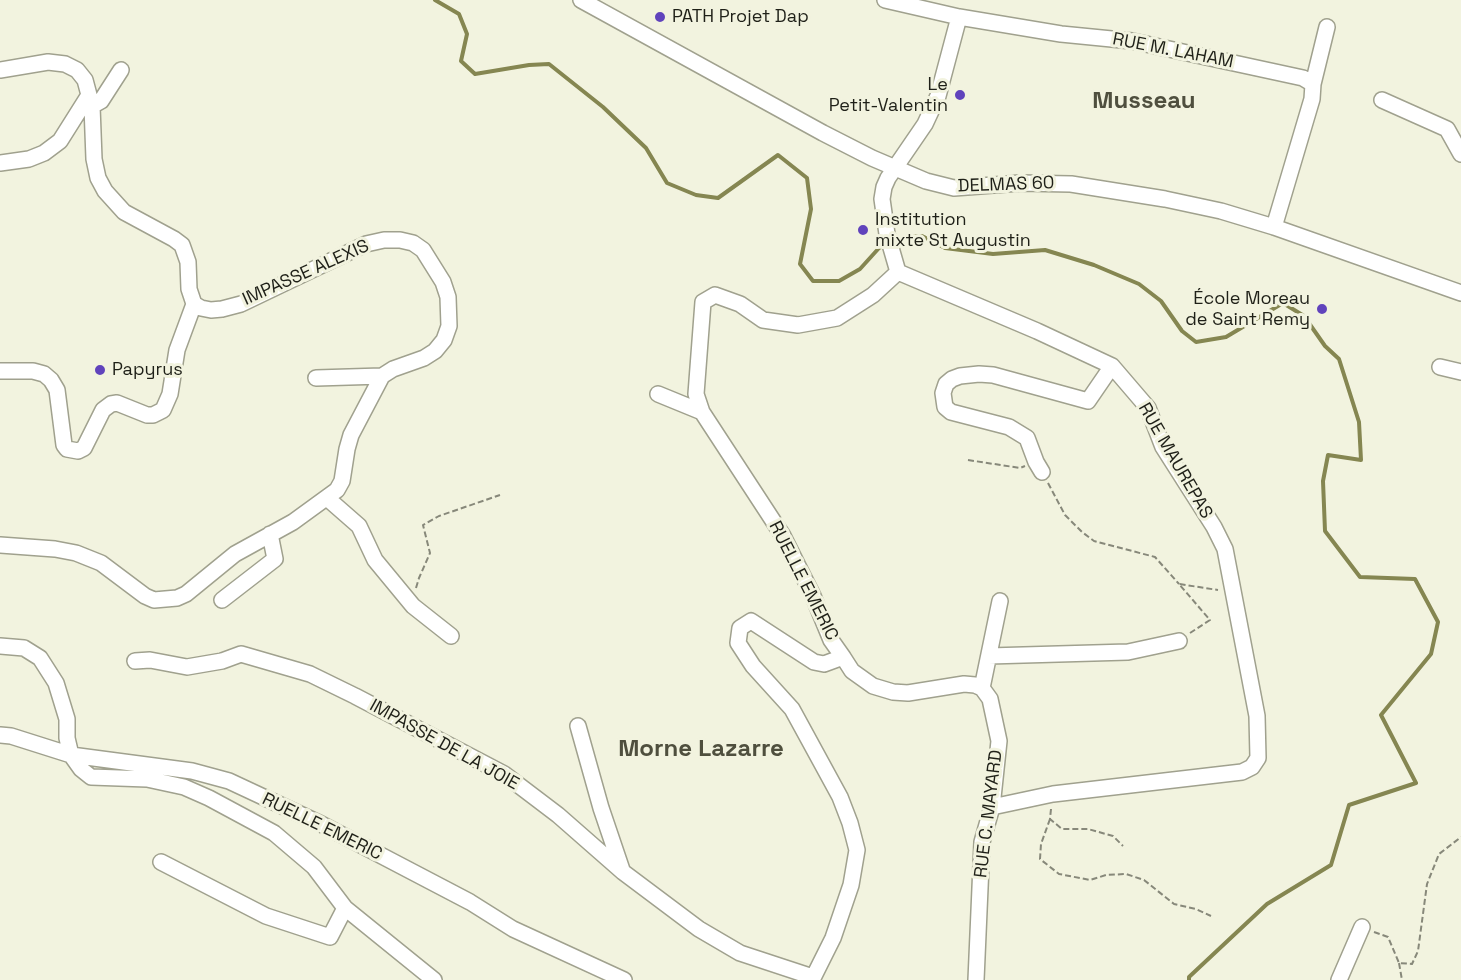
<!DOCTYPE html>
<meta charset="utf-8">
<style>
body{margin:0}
canvas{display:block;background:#f2f3df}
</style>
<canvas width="1461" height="980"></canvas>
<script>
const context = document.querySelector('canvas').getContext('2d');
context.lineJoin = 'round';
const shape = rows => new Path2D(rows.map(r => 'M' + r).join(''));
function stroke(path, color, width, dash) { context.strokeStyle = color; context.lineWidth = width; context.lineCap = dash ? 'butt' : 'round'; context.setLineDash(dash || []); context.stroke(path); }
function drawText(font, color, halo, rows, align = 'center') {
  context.font = font + ' "Space Grotesk",sans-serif'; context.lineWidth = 6; context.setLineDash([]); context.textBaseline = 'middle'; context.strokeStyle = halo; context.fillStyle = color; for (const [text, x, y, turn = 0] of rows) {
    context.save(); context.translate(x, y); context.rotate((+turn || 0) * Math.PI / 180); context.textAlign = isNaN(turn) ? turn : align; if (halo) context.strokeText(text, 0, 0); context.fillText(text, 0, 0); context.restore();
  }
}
const stream = shape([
 [435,0,459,14,467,34,461,61,475,74,529,65,549,64,603,107,646,148,667,183,696,195,718,198,778,155,807,178,811,209,800,264,813,281,839,281,860,269,879,248,886,245],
 [893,242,906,237,922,236,945,248,993,254,1045,250,1094,265,1139,284,1161,301,1182,331,1196,342,1226,337,1283,303,1304,316,1325,346,1339,359,1359,422,1361,460,1328,455,1323,481,1325,531,1360,577,1415,579,1438,622,1431,654,1381,715,1416,783,1349,805,1331,865,1267,904,1189,977,1189,980]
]);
const path = shape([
 [968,460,1020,468,1025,466],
 [1048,483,1065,515,1082,532,1094,541,1155,557,1179,584],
 [416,588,419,578,430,553,423,525,439,516,500,495],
 [1190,633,1210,620,1179,584,1218,590],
 [1051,809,1050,819,1062,829,1088,829,1113,836,1123,846],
 [1050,819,1041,844,1040,859,1059,874,1090,880,1106,875,1126,874,1144,880,1174,904,1196,909,1211,916],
 [1374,932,1388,937,1399,963,1412,964,1418,951,1427,884,1439,854,1461,837],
 [1399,963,1402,980]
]);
const minor = shape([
 [581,0,823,133,872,158,926,181,954,188,1020,183,1071,184,1165,199,1221,211,1274,227,1461,293],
 [885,0,959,17,1061,34,1132,41,1303,78,1313,84,1312,99,1274,227],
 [0,70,48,62,65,64,77,70,85,80,89,95,60,141,44,153,29,159,0,163],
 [1313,84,1327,27],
 [1382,100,1447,129,1461,154],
 [92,106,101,101,121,70],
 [898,272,1037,331,1112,366,1148,408,1163,447,1214,527,1225,549,1257,716,1258,758,1252,767,1242,772,1053,794,992,807],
 [898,272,887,234,882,199,884,187,888,178,925,124,938,96,959,17],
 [1440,367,1461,372],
 [0,371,33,371,44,374,51,380,57,390,64,445,67,449,78,451,84,448,103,410,111,404,117,403,147,415,153,415,163,410,170,394,177,350,194,304],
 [316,378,382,376],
 [658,394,702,412],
 [1042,472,1036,462,1027,438,1009,427,951,412,945,407,943,393,946,384,952,379,960,376,979,374,993,375,1088,401,1112,366],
 [327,498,359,526,375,560,413,606,451,636],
 [0,545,55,549,76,553,101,563,145,596,154,600,177,598,186,594,235,554,293,522,337,490,342,481,347,449,351,435,382,376,393,369,424,358,435,351,444,340,449,326,448,297,443,282,423,250,413,243,400,240,384,240,366,244,241,304,222,309,211,310,201,308,194,304,189,289,188,262,182,245,174,239,124,212,105,191,98,178,94,159,92,106,89,95],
 [222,600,275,559,270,534],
 [0,646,24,648,40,658,56,683,67,719,67,738,71,755,81,769,91,777,147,779,184,787,209,798,274,833,314,867,345,908,434,980],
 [989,656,1128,652,1179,641],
 [843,657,852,671,873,686,893,692,908,693,964,684,975,685,982,688,990,699,999,741,992,807,982,842,976,980],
 [135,661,150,660,187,667,222,661,241,654,310,674,355,696,504,774,558,815,623,872,699,929,740,953,813,977],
 [982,688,1000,601],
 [578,726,601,808,622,870],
 [0,735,11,736,71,755,192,771,229,781,321,824,470,902,513,929,624,980],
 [161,862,266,916,330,937,345,908],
 [812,980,833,938,851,885,857,850,850,823,840,797,792,709,753,666,738,643,740,628,751,621,814,662,824,664,843,657,831,640,813,596,783,536,702,412,696,394,703,302,715,295,740,304,763,320,798,325,837,318,873,295,898,272],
 [1339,980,1362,927]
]);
const markers = [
 [660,17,6,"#6043bc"],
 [960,95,6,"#6043bc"],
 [863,230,6,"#6043bc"],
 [1322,309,6,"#6043bc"],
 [100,370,6,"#6043bc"]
];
const poiNames = [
 ["PATH Projet Dap",672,17],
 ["Le",948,85,"right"],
 ["Petit-Valentin",948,106,"right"],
 ["Institution",875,220],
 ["mixte St Augustin",875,241],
 ["École Moreau",1310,299,"right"],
 ["de Saint Remy",1310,320,"right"],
 ["Papyrus",112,370]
];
const streetNames = [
 ["RUE M. LAHAM",1173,51,11],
 ["DELMAS 60",1006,185,-2],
 ["IMPASSE ALEXIS",306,273,-24],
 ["RUE MAUREPAS",1175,461,60],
 ["RUELLE EMERIC",803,581,63],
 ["IMPASSE DE LA JOIE",444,745,29],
 ["RUE C. MAYARD",989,814,-83],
 ["RUELLE EMERIC",322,827,26]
];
const districtNames = [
 ["Musseau",1144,101],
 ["Morne Lazarre",701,749]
];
stroke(stream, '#858651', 4);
stroke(minor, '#a0a18e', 18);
stroke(path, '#87887a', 2, [6, 3]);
stroke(minor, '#fff', 15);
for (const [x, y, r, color] of markers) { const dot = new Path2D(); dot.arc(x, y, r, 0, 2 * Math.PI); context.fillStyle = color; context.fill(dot); stroke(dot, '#f2f3df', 2); }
drawText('18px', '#1f2018', '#f2f3df', poiNames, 'left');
drawText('18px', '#1f2018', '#f2f3df', streetNames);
drawText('bold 24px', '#4f4f3e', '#f2f3df', districtNames);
</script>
